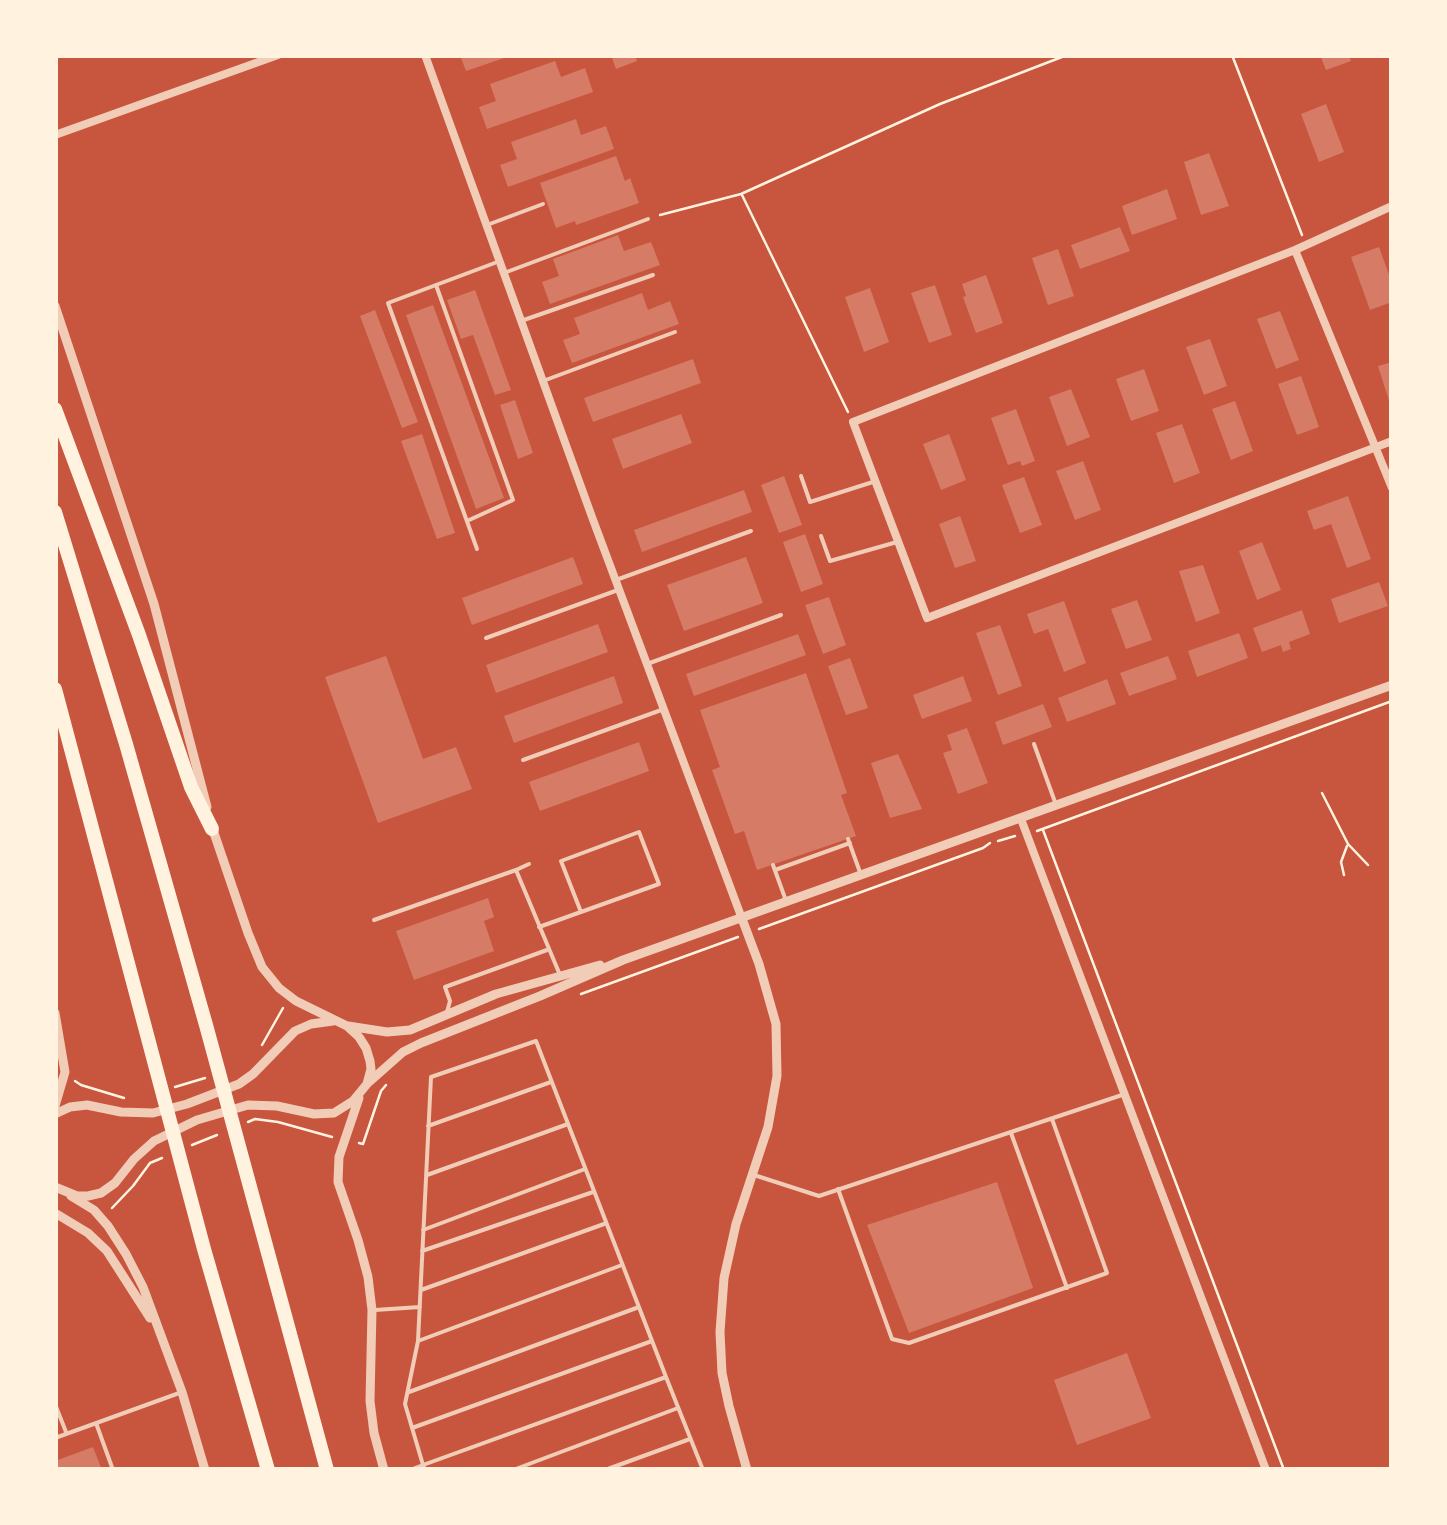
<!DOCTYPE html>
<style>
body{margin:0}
#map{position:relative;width:1447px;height:1525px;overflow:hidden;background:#c8553d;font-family:"Alegreya Sans",sans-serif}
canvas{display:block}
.frame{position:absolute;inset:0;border:58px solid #fff3e0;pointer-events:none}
</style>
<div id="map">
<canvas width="1447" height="1525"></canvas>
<div class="frame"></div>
</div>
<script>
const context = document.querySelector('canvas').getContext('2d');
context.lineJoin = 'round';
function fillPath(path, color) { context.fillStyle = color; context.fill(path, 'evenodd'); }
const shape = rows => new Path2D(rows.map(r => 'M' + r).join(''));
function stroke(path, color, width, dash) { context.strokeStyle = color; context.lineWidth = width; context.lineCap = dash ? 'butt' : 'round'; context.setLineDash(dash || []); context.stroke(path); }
const building = shape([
 [460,55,510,55,510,56,466,71],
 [611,55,635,55,637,61,616,69],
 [1320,55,1349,55,1351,61,1326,70],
 [555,61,561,77,585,68,593,92,487,129,479,107,496,101,490,84],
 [1326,104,1344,152,1319,162,1301,114],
 [576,119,581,135,606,126,614,149,508,187,500,165,517,159,511,142],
 [1209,153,1229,206,1201,215,1184,162],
 [616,156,625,181,630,178,639,203,576,225,575,221,556,228,540,183],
 [1167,189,1177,219,1132,235,1122,206],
 [1120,227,1130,251,1080,269,1071,245],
 [618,235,624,251,651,242,660,265,550,304,542,282,559,276,553,259],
 [1379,247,1392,283,1392,302,1370,310,1351,257],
 [1058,249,1074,296,1048,305,1032,258],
 [986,275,1003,323,976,333,963,297,966,296,962,284],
 [935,285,952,335,929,343,911,293],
 [870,288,889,342,864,352,845,297],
 [475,290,511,390,495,395,473,335,461,339,447,300],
 [642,293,648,310,670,301,679,324,572,363,563,340,580,334,574,318],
 [433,305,504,498,476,509,406,315],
 [375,310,418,422,402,428,360,316],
 [1280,311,1299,360,1276,369,1257,319],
 [1210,339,1227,386,1204,395,1186,347],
 [693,359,701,383,593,422,584,398],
 [1392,362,1392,406,1391,407,1378,366],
 [1144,369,1159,411,1131,421,1116,379],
 [1301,376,1319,427,1297,435,1278,384],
 [1071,389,1090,437,1067,446,1049,397],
 [515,400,533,453,518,459,500,405],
 [1235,401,1253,451,1231,460,1212,409],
 [1016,409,1035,461,1022,466,1020,461,1008,465,991,418],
 [681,414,692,443,623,469,612,439],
 [1182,424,1200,473,1174,483,1156,433],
 [422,434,455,533,437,539,401,441],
 [949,434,966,480,941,490,923,444],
 [1083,461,1101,510,1075,520,1056,471],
 [784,476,802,525,779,533,761,485],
 [1024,477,1042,525,1020,533,1002,485],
 [744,490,752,512,642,552,634,530],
 [1348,496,1371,559,1347,568,1331,524,1314,530,1307,511],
 [960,516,976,561,955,568,939,524],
 [805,534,823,584,801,592,783,542],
 [1262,542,1281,590,1257,600,1239,551],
 [573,557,583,584,472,625,462,598],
 [746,557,763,603,684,631,667,585],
 [1203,565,1220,613,1196,622,1179,571],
 [1379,582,1388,606,1339,623,1331,599],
 [829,597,846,645,823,654,805,605],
 [1137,600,1152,640,1126,649,1111,609],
 [1064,601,1086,663,1064,672,1048,629,1034,634,1027,614],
 [1302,610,1310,634,1289,642,1291,649,1283,652,1281,645,1262,652,1253,628],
 [598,624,608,652,496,693,486,665],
 [1000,625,1022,686,998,695,976,633],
 [1239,633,1248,658,1197,677,1188,651],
 [798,634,806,655,694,696,686,674],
 [386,656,423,759,456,747,472,789,378,823,325,677],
 [1168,656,1177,679,1129,696,1120,673],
 [850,658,868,708,846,715,828,666],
 [806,673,847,793,841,795,856,836,757,870,744,831,735,834,712,770,720,767,700,710],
 [614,676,623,703,514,743,504,716],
 [963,676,972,701,922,719,913,695],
 [1107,679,1116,704,1067,722,1058,698],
 [1043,704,1052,727,1003,745,995,722],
 [967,728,988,783,958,794,943,753,952,750,947,735],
 [639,742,649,771,540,811,529,782],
 [898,754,922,809,890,818,871,763],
 [488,898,494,917,484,921,494,951,414,980,396,931],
 [997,1182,1033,1288,909,1333,867,1225],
 [1127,1353,1151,1418,1077,1445,1054,1380],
 [93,1447,102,1470,55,1470,55,1461]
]);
const path = shape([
 [1232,55,1302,235],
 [742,195,848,412],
 [660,215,741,194,940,104,1067,55],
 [1322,793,1348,844,1368,865],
 [1043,830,1284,1470],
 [1037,831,1392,701],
 [998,841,1015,836],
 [1344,875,1341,862,1347,846],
 [759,929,983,848,990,843],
 [581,994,738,937],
 [262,1045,283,1008],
 [75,1081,81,1085,124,1098],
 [175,1087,205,1078],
 [248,1122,255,1119,278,1122,332,1137],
 [359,1143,363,1144,381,1091,386,1085],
 [192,1145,217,1135],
 [112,1208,133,1186,150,1163,162,1158]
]);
const service = shape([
 [487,225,543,204],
 [504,273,648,219],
 [436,285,513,500,467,521],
 [521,321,653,275],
 [543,381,675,332],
 [801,476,810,502,876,481],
 [821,536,830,561,897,542],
 [477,549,388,303,500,261],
 [616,580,751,531],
 [486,638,618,590],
 [647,664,781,615],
 [1034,744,1055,802],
 [523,760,664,709],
 [848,839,861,875],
 [529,864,516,870,560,975],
 [773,865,785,898],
 [775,870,850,843],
 [374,920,516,870],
 [539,927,659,884,639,832,561,861,581,912],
 [447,1012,450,1001,445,987,547,950],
 [428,1126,551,1082],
 [1011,1133,1067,1288],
 [427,1175,568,1124],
 [754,1175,819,1196,1125,1094],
 [838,1189,892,1339,909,1343,1107,1273,1052,1119],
 [423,1230,585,1169],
 [422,1251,593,1192],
 [421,1290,604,1224],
 [375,1310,420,1307],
 [418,1341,622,1265],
 [666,1377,703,1470],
 [409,1392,639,1307],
 [55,1404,66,1432],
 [96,1423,113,1470],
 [412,1428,652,1341],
 [55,1438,182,1392],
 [410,1470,423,1465,666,1377,536,1041,431,1077,418,1341,405,1404,423,1465,425,1470],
 [513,1470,678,1408],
 [605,1470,690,1439]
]);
const minor = shape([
 [425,55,592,517,741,916],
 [55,135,278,55],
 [1392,206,1295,250,853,422,927,618,1392,441],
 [1295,250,1392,488],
 [1021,819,1266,1470]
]);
const tertiary = shape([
 [55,306,154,604,207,807],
 [741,916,759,964,776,1024,777,1076,768,1127,736,1224,724,1278,720,1332,722,1373,729,1406,747,1470],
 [55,1013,65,1072,55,1106],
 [348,1026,387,1032,410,1030,496,994,600,965],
 [368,1083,403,1052,421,1043,540,996,623,960,1392,685],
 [359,1098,339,1157,338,1182,358,1240,368,1277,372,1310,370,1401,374,1433,384,1470],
 [55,1114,70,1107,87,1105,121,1112,153,1113,187,1104,239,1084,253,1074,295,1031,311,1024,333,1021],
 [55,1187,77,1196,88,1196,101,1193,115,1183,134,1159,154,1141,197,1120,248,1105,277,1106,314,1114,334,1113,353,1101,367,1084,371,1069,370,1061,366,1048,359,1037,347,1026,296,1001,279,988,262,967,248,933,212,827],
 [71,1196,94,1210,108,1226,126,1254,143,1287,182,1392,205,1470],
 [55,1213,88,1233,107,1251,150,1318]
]);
const motorway = shape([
 [55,409,139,635,191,787,212,829],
 [55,512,126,744,206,1025,327,1470],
 [55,689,204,1249,268,1470]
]);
fillPath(building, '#d67c66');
stroke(path, '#fff3e0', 2.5);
stroke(service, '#f1ccb7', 4);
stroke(minor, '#f1ccb7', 8);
stroke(tertiary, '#f1ccb7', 9);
stroke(motorway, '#fff3e0', 14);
</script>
